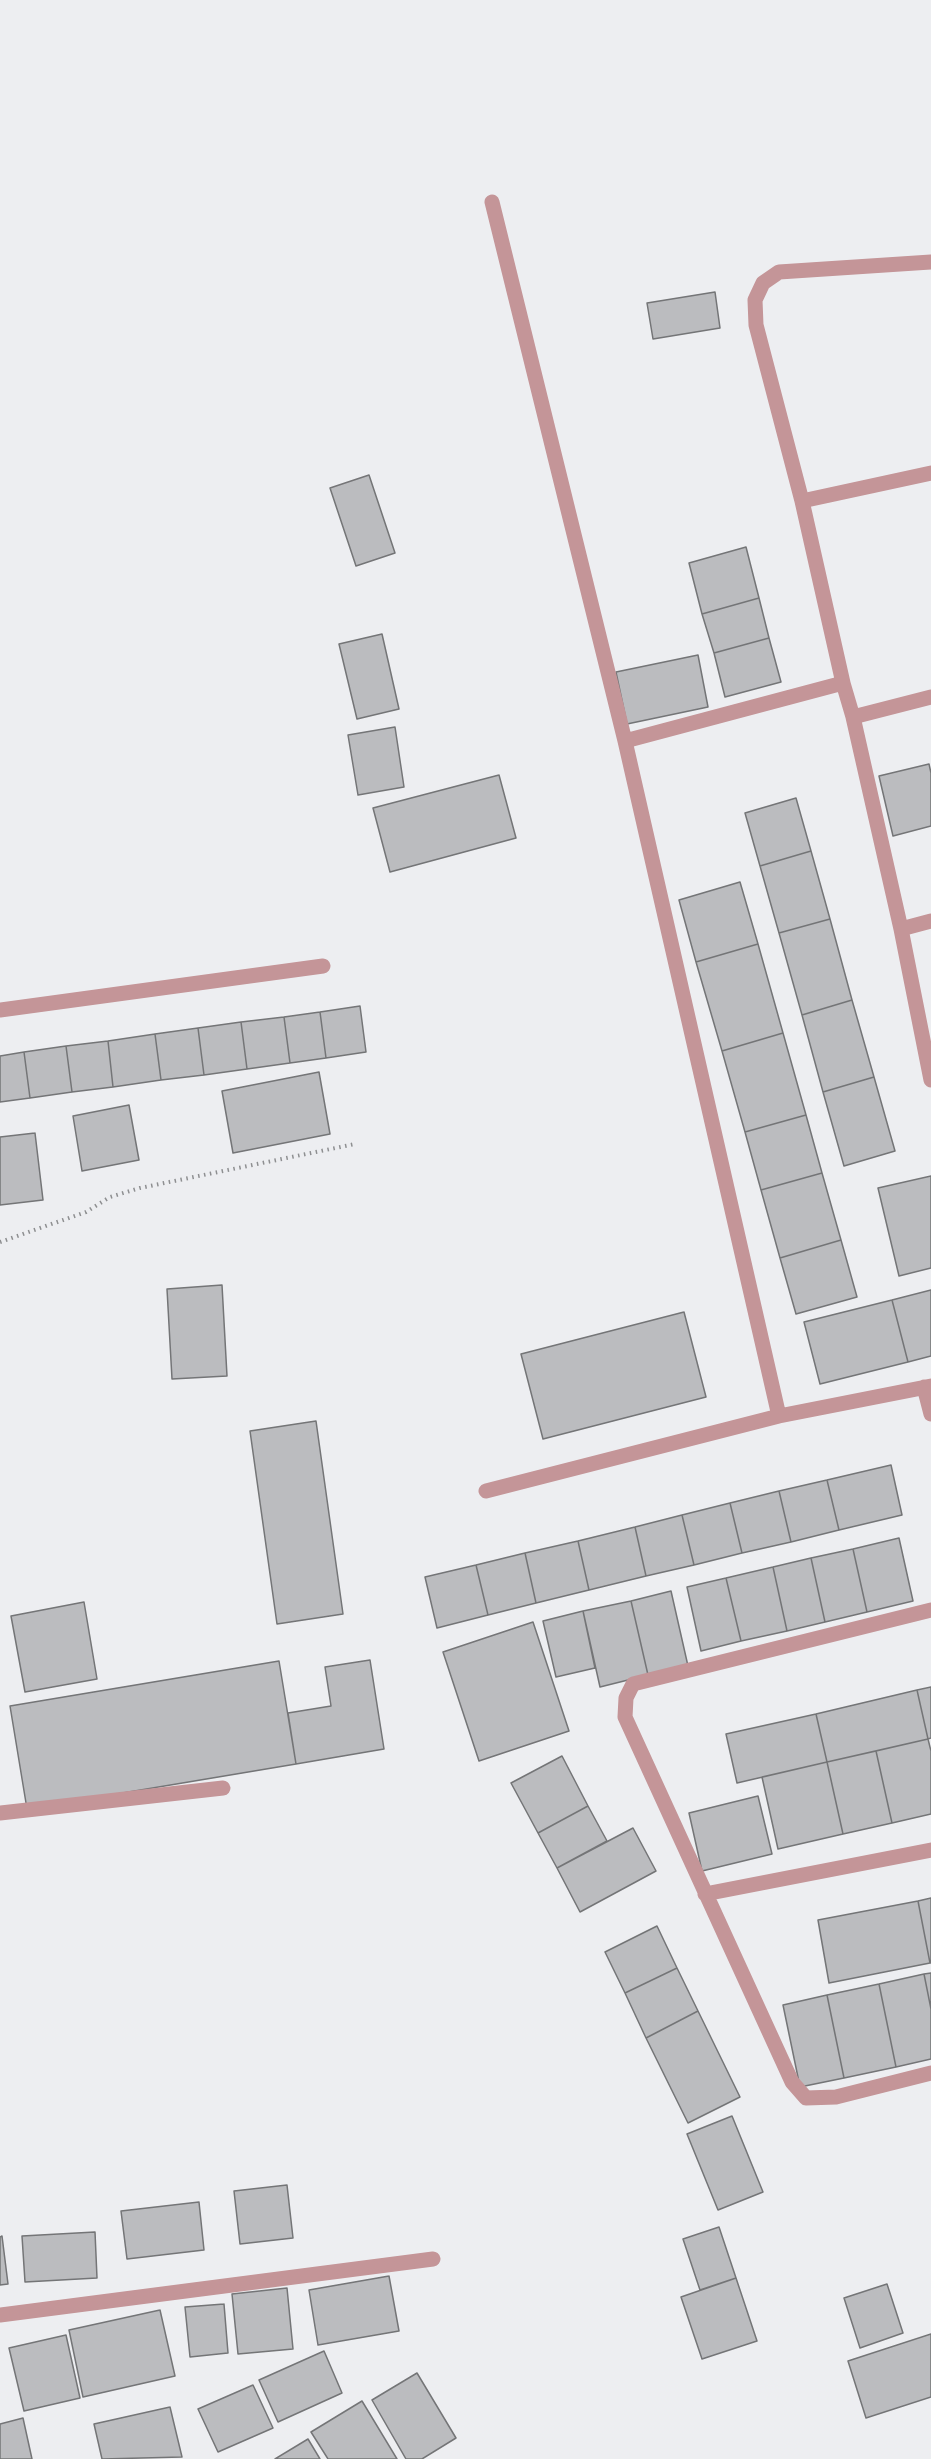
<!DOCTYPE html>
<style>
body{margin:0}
canvas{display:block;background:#edeef1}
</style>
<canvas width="931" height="2459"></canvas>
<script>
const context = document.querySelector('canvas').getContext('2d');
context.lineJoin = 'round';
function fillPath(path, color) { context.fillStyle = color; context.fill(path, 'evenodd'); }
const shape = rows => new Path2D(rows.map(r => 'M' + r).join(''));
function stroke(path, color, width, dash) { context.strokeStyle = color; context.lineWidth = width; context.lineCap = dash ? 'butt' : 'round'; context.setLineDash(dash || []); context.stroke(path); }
const building = shape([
 [715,292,720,328,653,339,647,303,715,292],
 [369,475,395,553,356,566,330,488,369,475],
 [746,547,759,598,702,614,689,563,746,547],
 [759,598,769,638,714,653,702,614,759,598],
 [382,634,399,709,357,719,339,644,382,634],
 [769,638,781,682,725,697,714,653,769,638],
 [698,655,708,707,627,724,616,672,698,655],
 [395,727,404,787,358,795,348,735,395,727],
 [929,764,931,773,931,826,893,836,879,776,929,764],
 [499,775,516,838,390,872,373,808,499,775],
 [796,798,811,851,760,866,745,813,796,798],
 [811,851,830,919,779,933,760,866,811,851],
 [740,882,758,944,696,962,679,900,740,882],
 [830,919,852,1000,802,1015,779,933,830,919],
 [758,944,783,1033,722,1051,696,962,758,944],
 [852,1000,874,1077,823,1092,802,1015,852,1000],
 [360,1006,366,1052,326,1058,320,1012,360,1006],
 [320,1012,326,1058,290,1063,284,1017,320,1012],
 [284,1017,290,1063,247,1069,241,1022,284,1017],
 [241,1022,247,1069,204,1075,198,1028,241,1022],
 [198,1028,204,1075,161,1080,155,1034,198,1028],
 [783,1033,806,1115,745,1132,722,1051,783,1033],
 [155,1034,161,1080,113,1087,108,1041,155,1034],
 [108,1041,113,1087,72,1092,66,1046,108,1041],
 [66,1046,72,1092,30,1098,24,1052,66,1046],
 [24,1052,30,1098,0,1102,0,1056,24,1052],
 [319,1072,330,1134,233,1153,222,1091,319,1072],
 [874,1077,895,1151,844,1166,823,1092,874,1077],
 [129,1105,139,1160,82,1171,73,1116,129,1105],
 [806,1115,822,1173,761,1190,745,1132,806,1115],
 [35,1133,43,1200,0,1205,0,1137,35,1133],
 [822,1173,841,1240,780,1258,761,1190,822,1173],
 [931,1176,931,1268,899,1276,878,1188,931,1176],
 [841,1240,857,1297,796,1314,780,1258,841,1240],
 [222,1285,227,1376,172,1379,167,1289,222,1285],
 [931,1290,931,1356,908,1362,892,1300,931,1290],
 [892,1300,908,1362,820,1384,804,1322,892,1300],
 [684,1312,706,1397,543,1439,521,1354,684,1312],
 [316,1421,343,1614,277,1624,250,1431,316,1421],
 [891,1465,902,1515,839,1530,827,1480,891,1465],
 [827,1480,839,1530,791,1542,779,1491,827,1480],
 [779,1491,791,1542,742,1553,730,1503,779,1491],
 [730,1503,742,1553,694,1565,682,1515,730,1503],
 [682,1515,694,1565,646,1576,635,1527,682,1515],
 [635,1527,646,1576,589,1590,578,1541,635,1527],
 [899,1538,913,1601,867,1612,853,1549,899,1538],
 [578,1541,589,1590,536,1603,525,1553,578,1541],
 [853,1549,867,1612,825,1622,811,1558,853,1549],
 [525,1553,536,1603,488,1615,476,1565,525,1553],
 [811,1558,825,1622,787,1631,773,1567,811,1558],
 [476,1565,488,1615,437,1628,425,1577,476,1565],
 [773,1567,787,1631,741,1641,726,1578,773,1567],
 [726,1578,741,1641,701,1651,687,1587,726,1578],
 [671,1591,688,1666,648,1675,631,1601,671,1591],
 [631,1601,648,1675,600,1687,583,1611,631,1601],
 [84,1602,97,1679,25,1692,11,1616,84,1602],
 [583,1611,595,1668,556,1677,543,1621,583,1611],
 [533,1622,569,1731,479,1761,443,1652,533,1622],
 [370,1660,384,1749,296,1764,288,1713,331,1706,325,1667,370,1660],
 [279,1661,296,1764,27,1809,10,1706,279,1661],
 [931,1687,931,1738,928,1739,917,1690,931,1687],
 [917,1690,928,1739,827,1762,816,1714,917,1690],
 [816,1714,827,1762,737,1783,726,1734,816,1714],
 [928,1739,931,1751,931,1814,892,1823,876,1751,928,1739],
 [876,1751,892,1823,843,1834,827,1762,876,1751],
 [562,1756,588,1806,538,1833,511,1783,562,1756],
 [827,1762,843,1834,778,1849,762,1777,827,1762],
 [758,1796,772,1854,702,1871,689,1813,758,1796],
 [588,1806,607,1841,557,1868,538,1833,588,1806],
 [633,1828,656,1871,580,1912,557,1868,633,1828],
 [931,1898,931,1963,930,1963,918,1901,931,1898],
 [918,1901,930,1963,829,1983,818,1920,918,1901],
 [657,1926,677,1968,625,1993,605,1952,657,1926],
 [677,1968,698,2011,646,2038,625,1993,677,1968],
 [931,1973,931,2009,924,1974,931,1973],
 [924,1974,931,2009,931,2059,896,2067,879,1984,924,1974],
 [879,1984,896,2067,844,2078,827,1995,879,1984],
 [827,1995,844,2078,800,2087,783,2005,827,1995],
 [698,2011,740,2097,688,2123,646,2038,698,2011],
 [732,2116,763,2192,718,2210,687,2134,732,2116],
 [287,2185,293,2238,240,2244,234,2191,287,2185],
 [199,2202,204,2250,127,2259,121,2211,199,2202],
 [719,2227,736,2278,700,2290,683,2239,719,2227],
 [95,2232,97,2278,25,2282,22,2236,95,2232],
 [2,2236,8,2284,0,2285,0,2237,2,2236],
 [389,2276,399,2331,318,2345,309,2290,389,2276],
 [736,2278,757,2341,702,2359,681,2297,736,2278],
 [887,2284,903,2333,860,2348,844,2298,887,2284],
 [287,2288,293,2349,238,2354,232,2294,287,2288],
 [224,2304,228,2353,190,2357,185,2307,224,2304],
 [160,2310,175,2376,83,2397,69,2330,160,2310],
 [931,2334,931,2397,866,2418,848,2361,931,2334],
 [66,2335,80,2398,24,2411,9,2348,66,2335],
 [324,2351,342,2393,278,2422,259,2380,324,2351],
 [417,2373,456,2438,422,2459,406,2459,372,2400,417,2373],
 [253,2385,273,2428,218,2452,198,2409,253,2385],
 [362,2401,397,2459,328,2459,311,2432,362,2401],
 [170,2407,182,2457,102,2459,94,2424,170,2407],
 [23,2418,32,2459,0,2459,0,2424,23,2418],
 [308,2439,320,2459,275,2459,308,2439]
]);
const path = shape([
 [0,1242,86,1212,110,1197,140,1188,355,1144]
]);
const minor = shape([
 [492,202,625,741,779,1416,931,1386],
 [802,501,931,473],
 [843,683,802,501,756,325,755,300,763,283,779,272,931,262],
 [853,717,931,697],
 [625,741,843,683,853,717,901,929,931,1080],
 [901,929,931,921],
 [0,1010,323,966],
 [924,1387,931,1414],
 [486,1491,779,1416],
 [931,1610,633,1684,626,1698,625,1717,792,2082,806,2098,836,2097,931,2073],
 [0,1813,223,1788],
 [705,1894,931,1850],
 [0,2315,433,2259]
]);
fillPath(building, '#bbbcbf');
stroke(building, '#747577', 1.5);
stroke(path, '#8e8f91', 4, [1.5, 4.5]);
stroke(minor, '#c49598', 15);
</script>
